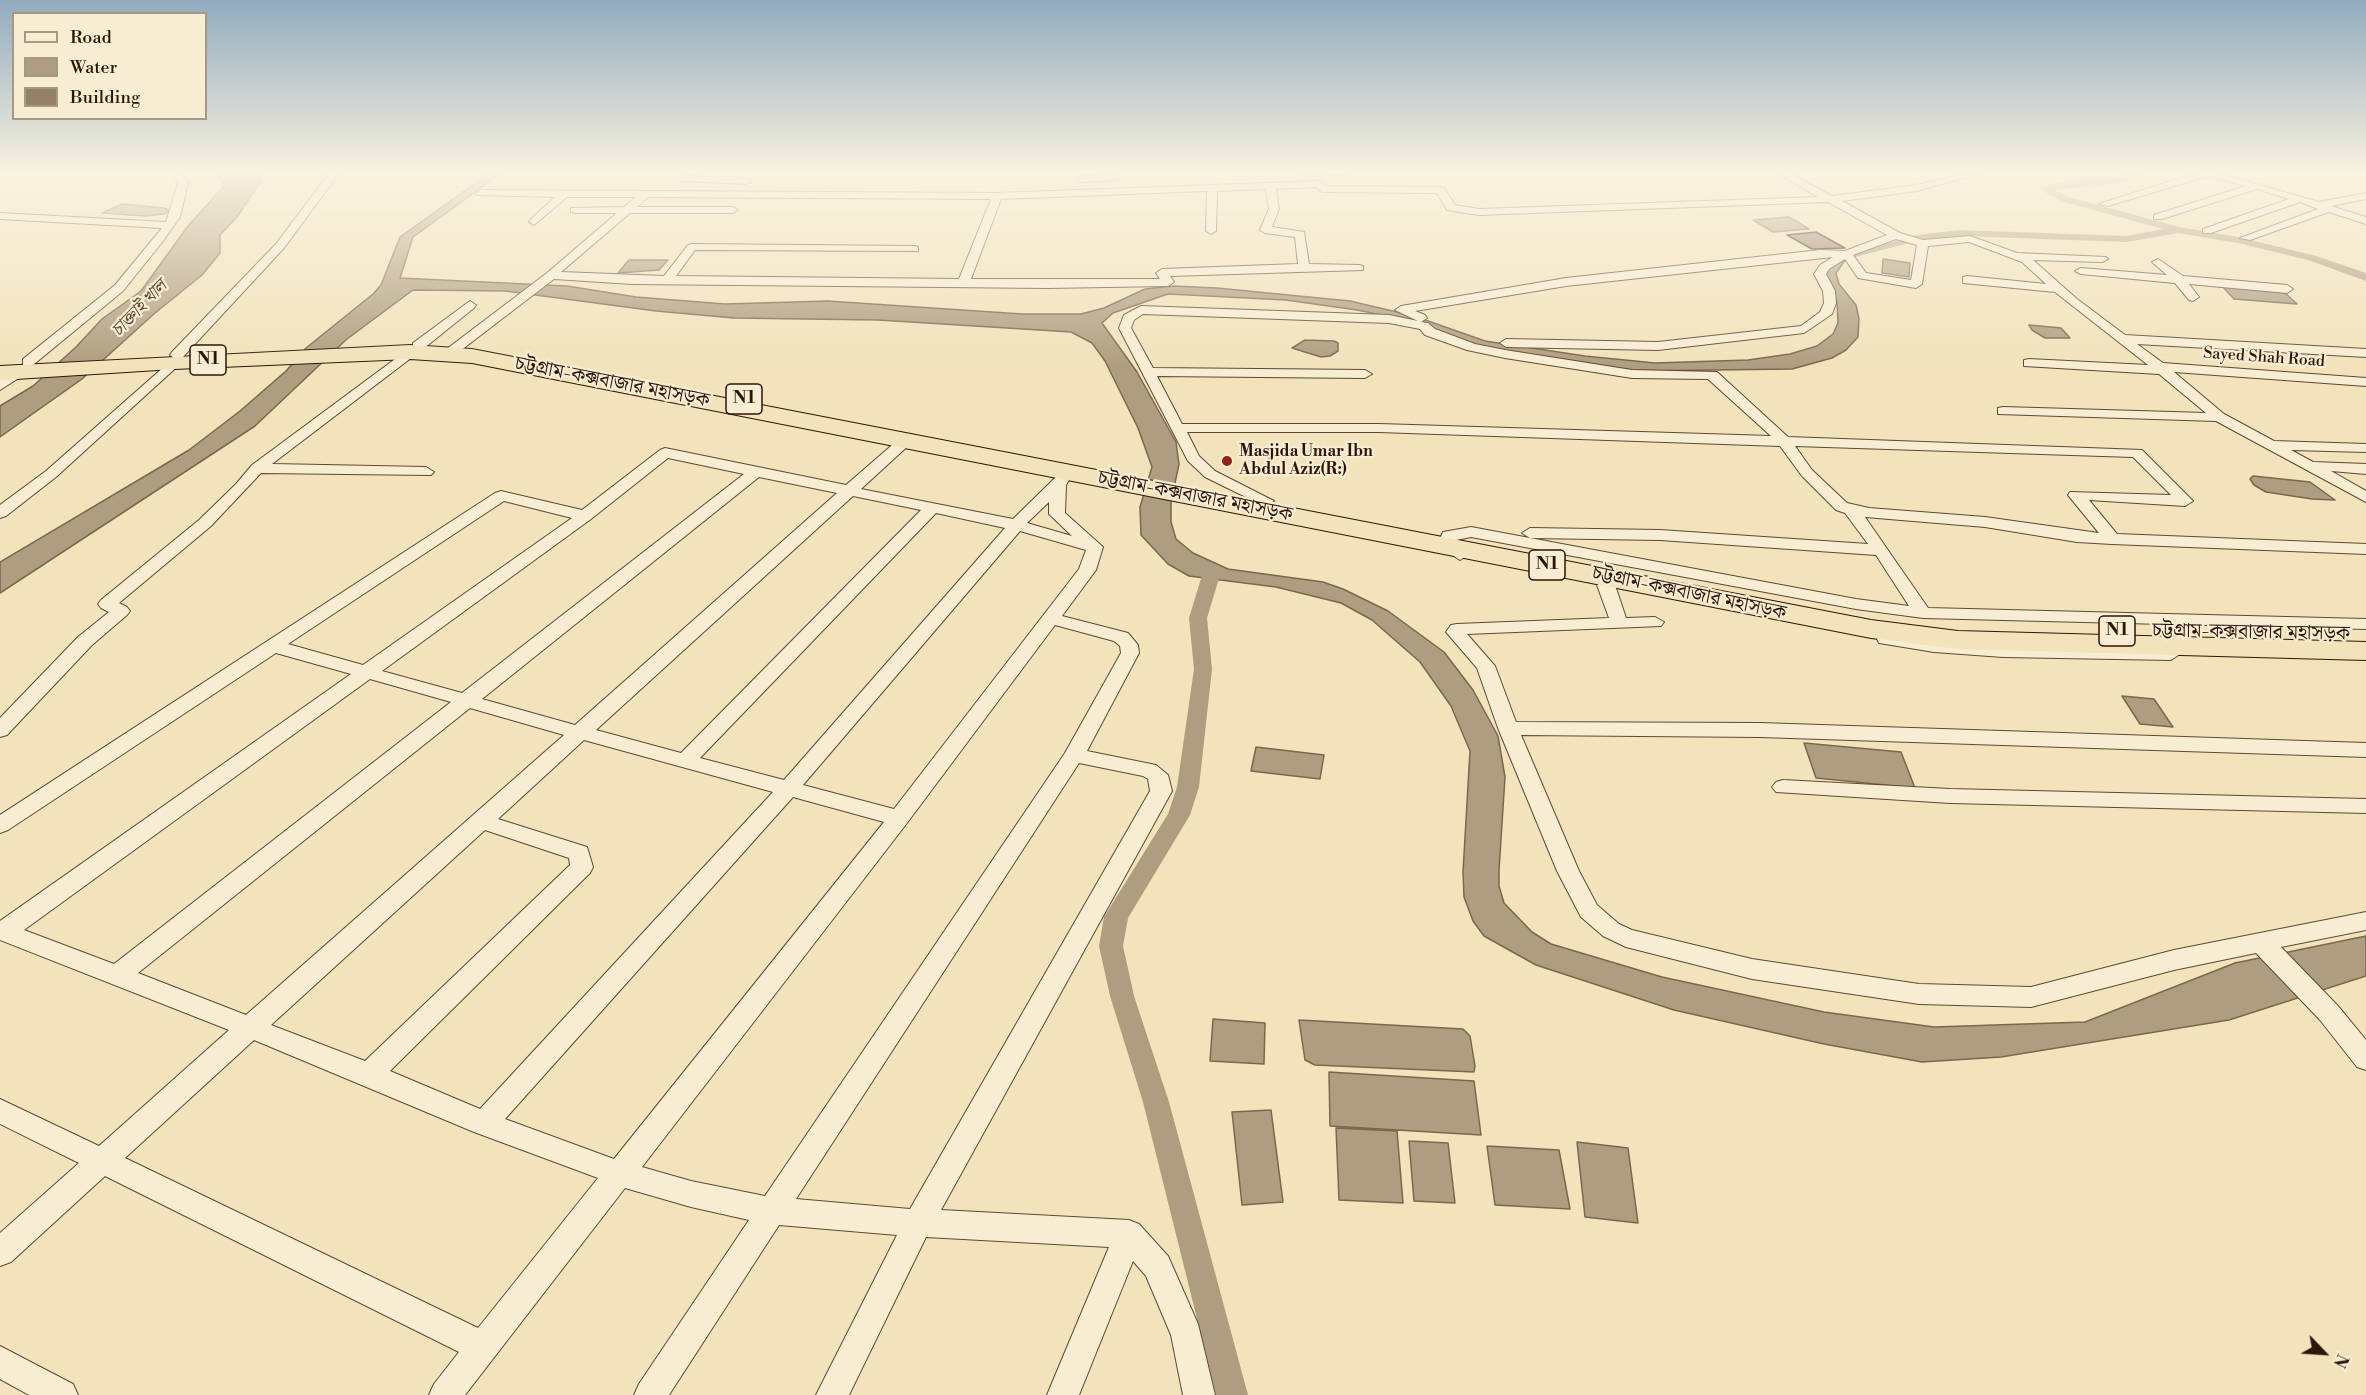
<!DOCTYPE html>
<meta charset="utf-8">
<style>
body{margin:0}
#map{position:relative;width:2366px;height:1395px;overflow:hidden;background:#f2e3bb;font-family:"Libre Bodoni",serif}
canvas{display:block}
.legend{position:absolute;left:12px;top:12px;width:195px;height:108px;box-sizing:border-box;background:#f7edd3;border:2px solid #a79783;margin:0;padding:8px 10px;list-style:none;font-size:18px;color:#2e150a}
.legend li{display:flex;align-items:center;gap:12px;height:30px}
.legend b{width:30px;border:2px solid #a79783}
.north{position:absolute;left:2294px;top:1323px;width:60px;height:60px;-webkit-text-stroke:4px #f7edd3;paint-order:stroke;rotate:115deg;font-size:16px;font-weight:700;line-height:24px;text-align:center;color:#2e150a}
.north::after{content:'';display:block;margin:auto;width:21px;height:27px;background:#2e150a;clip-path:polygon(50% 0,100% 100%,50% 72%,0 100%)}
</style>
<div id="map">
<canvas width="2366" height="1395"></canvas>
<ul class="legend">
<li><b style="height:8px;background:#f7edd3"></b>Road</li>
<li><b style="height:16px;background:#af9d7f"></b>Water</li>
<li><b style="height:16px;background:#948066"></b>Building</li>
</ul>
<div class="north">N</div>
</div>
<script>
const context = document.querySelector('canvas').getContext('2d');
context.lineJoin = 'round';
function fillPath(path, color) { context.fillStyle = color; context.fill(path, 'evenodd'); }
const shape = rows => new Path2D(rows.map(r => 'M' + r).join(''));
function stroke(path, color, width, dash) { context.strokeStyle = color; context.lineWidth = width; context.lineCap = dash ? 'butt' : 'round'; context.setLineDash(dash || []); context.stroke(path); }
function drawText(font, color, halo, rows, align = 'center') {
  context.font = font + ' "Libre Bodoni","Noto Serif Bengali",serif'; context.lineWidth = 4.5; context.setLineDash([]); context.textBaseline = 'middle'; context.strokeStyle = halo; context.fillStyle = color; for (const [text, x, y, turn = 0] of rows) {
    context.save(); context.translate(x, y); context.rotate((+turn || 0) * Math.PI / 180); context.textAlign = isNaN(turn) ? turn : align; if (halo) context.strokeText(text, 0, 0); context.fillText(text, 0, 0); context.restore();
  }
}
const water = shape([
 [218,172,260,172,261,181,237,217,220,235,220,253,202,275,155,313,82,379,0,437,0,406,33,386,76,347,102,319,141,291,188,226,224,186,218,172],
 [491,172,503,172,413,237,400,278,567,286,636,297,725,304,828,301,1022,314,1081,314,1104,308,1145,289,1174,286,1217,288,1350,301,1414,316,1485,341,1585,356,1655,363,1748,360,1790,354,1817,346,1833,334,1838,323,1837,302,1826,275,1826,270,1846,259,1836,273,1839,284,1856,305,1859,319,1858,337,1846,350,1832,358,1792,369,1633,371,1486,349,1396,318,1357,310,1286,300,1168,294,1113,313,1102,323,1137,372,1176,442,1179,464,1171,502,1171,522,1176,539,1193,553,1228,569,1323,582,1343,589,1388,611,1444,652,1473,690,1498,736,1505,777,1499,870,1499,886,1504,903,1532,932,1551,944,1662,977,1824,1012,1934,1027,2085,1022,2235,963,2366,936,2366,976,2229,1020,2001,1057,1922,1062,1824,1044,1674,1010,1536,965,1484,936,1473,921,1464,897,1463,872,1470,751,1451,706,1420,662,1372,620,1341,603,1276,587,1189,576,1168,564,1141,535,1140,507,1152,467,1138,428,1105,361,1092,343,1071,332,878,320,734,318,656,311,505,291,413,290,347,339,255,426,0,593,0,562,189,450,240,411,286,371,306,348,373,294,381,285,400,237,491,172],
 [122,204,164,208,169,210,165,214,145,216,102,213,122,204],
 [1789,217,1809,229,1773,232,1753,220,1789,217],
 [1883,259,1910,263,1909,277,1882,273,1883,259],
 [629,260,668,260,659,270,618,273,629,260],
 [2222,286,2284,292,2297,304,2234,299,2222,286],
 [2029,325,2061,328,2070,338,2045,338,2032,330,2029,325],
 [1305,340,1334,341,1338,343,1338,351,1330,356,1321,357,1292,348,1305,340],
 [2253,476,2310,482,2335,500,2312,499,2266,492,2254,485,2250,479,2253,476],
 [2122,696,2154,699,2173,727,2140,724,2122,696],
 [1804,743,1901,752,1915,788,1816,778,1804,743],
 [1256,747,1324,755,1320,779,1251,771,1256,747],
 [1213,1019,1265,1023,1264,1064,1210,1061,1213,1019],
 [1299,1020,1463,1029,1470,1036,1475,1066,1474,1072,1315,1065,1305,1060,1299,1020],
 [1329,1072,1474,1081,1481,1135,1330,1126,1329,1072],
 [1271,1110,1283,1202,1242,1205,1232,1112,1271,1110],
 [1336,1128,1397,1131,1403,1203,1339,1200,1336,1128],
 [1409,1141,1448,1143,1455,1203,1414,1201,1409,1141],
 [1577,1142,1628,1148,1638,1223,1585,1217,1577,1142],
 [1487,1146,1559,1150,1570,1209,1495,1205,1487,1146]
]);
const canal = shape([
 [2135,172,2149,172,2119,183,2054,190,2072,198,2179,227,2238,237,2316,256,2366,273,2366,281,2308,260,2238,243,2178,233,2127,242,1959,236,1917,241,1851,258,1845,255,1917,235,1959,230,2127,236,2163,229,2064,202,2043,191,2044,186,2048,185,2072,180,2118,177,2135,172],
 [1212,567,1221,572,1207,618,1212,669,1199,787,1190,815,1128,918,1123,946,1134,996,1169,1102,1248,1395,1216,1395,1143,1102,1110,996,1099,946,1104,917,1168,814,1177,787,1194,669,1189,618,1203,572,1212,567]
]);
const building = shape([
 [1816,232,1845,248,1812,249,1787,235,1816,232]
]);
const street = shape([
 [172,172,182,172,188,183,180,217,163,241,123,291,33,365,23,365,23,359,115,285,162,228,0,219,0,213,166,222,178,183,172,172],
 [330,172,340,172,284,248,182,358,177,359,181,362,179,365,56,477,6,516,0,518,0,505,46,471,174,358,170,355,172,352,276,244,330,172],
 [1298,172,1349,172,1344,175,1302,176,1298,172],
 [1775,172,1787,172,1832,196,1917,185,1970,172,1985,172,1917,191,1842,201,1900,233,1923,240,1970,236,2017,253,2106,257,2108,259,2102,262,2033,260,2077,299,2125,335,2366,349,2366,357,2137,344,2163,363,2366,378,2366,386,2174,372,2224,414,2274,441,2366,444,2366,452,2291,450,2313,462,2366,464,2366,474,2331,471,2366,491,2366,502,2216,421,1998,414,1998,408,2003,407,2206,413,2159,374,2024,366,2024,360,2029,359,2148,365,2055,292,1963,283,1963,277,1967,276,2046,284,2022,262,1969,242,1928,246,1922,284,1916,288,1858,278,1845,259,1829,269,1826,274,1835,291,1836,303,1832,314,1804,333,1658,350,1506,347,1500,343,1506,339,1658,342,1801,326,1820,312,1824,303,1823,291,1814,274,1820,265,1833,257,1566,286,1415,311,1425,315,1427,318,1421,322,1428,323,1435,329,1475,344,1505,350,1632,370,1717,372,1788,437,2142,450,2193,501,2185,506,2089,500,2117,534,2366,544,2366,554,2112,544,2077,542,1985,527,1865,517,1928,608,2366,619,2366,629,1923,618,1856,609,1471,537,1456,540,1454,544,1468,555,1460,560,1437,545,1443,532,1471,527,1856,599,1909,606,1876,555,1660,540,1530,538,1522,533,1530,528,1660,530,1868,544,1845,513,1836,510,1802,476,1780,446,1379,432,1187,432,1199,456,1215,471,1274,501,1266,506,1260,504,1205,477,1188,461,1119,328,1124,315,1141,306,1389,315,1418,321,1395,310,1401,306,1566,278,1820,250,1845,251,1887,235,1828,202,1479,215,1447,210,1437,193,1322,192,1316,187,1276,189,1279,209,1272,227,1304,232,1309,264,1359,265,1363,266,1363,270,1170,276,1174,282,1168,286,1047,288,632,284,554,279,460,351,450,351,448,348,547,273,617,213,575,213,571,212,571,208,624,207,636,197,567,197,534,225,529,222,530,220,555,197,477,195,476,193,481,190,997,193,1320,181,1326,186,1440,187,1444,188,1455,205,1479,209,1818,197,1775,172],
 [1266,189,1269,209,1260,230,1265,233,1295,237,1298,264,1162,269,1156,273,1160,279,971,279,1001,199,1207,191,1206,231,1211,234,1216,231,1217,191,1266,189],
 [648,197,991,199,959,279,676,276,695,250,918,251,918,247,914,246,692,244,688,245,664,276,561,272,630,213,733,213,738,210,733,207,637,207,648,197],
 [1896,239,1917,245,1911,280,1866,273,1853,255,1896,239],
 [1143,314,1389,323,1420,329,1425,335,1467,350,1505,358,1632,378,1708,379,1771,436,1379,424,1182,424,1157,376,1365,378,1372,374,1365,370,1153,368,1131,328,1134,320,1143,314],
 [1795,446,2133,457,2171,495,2070,492,2068,495,2099,533,1985,517,1869,508,1847,503,1812,470,1795,446],
 [2199,172,2214,172,2319,202,2366,193,2366,199,2331,206,2366,217,2366,224,2329,212,2250,240,2240,238,2318,209,2300,202,2211,233,2203,233,2203,229,2289,199,2257,189,2162,219,2154,219,2154,215,2246,186,2208,176,2108,206,2099,204,2199,172],
 [1114,175,1118,176,1118,180,1081,182,1076,179,1081,176,1114,175],
 [685,176,747,178,752,181,747,184,681,181,680,179,685,176],
 [2158,259,2183,276,2287,285,2293,289,2287,293,2189,284,2199,297,2193,301,2189,300,2175,283,2081,274,2075,271,2081,268,2167,275,2152,262,2158,259],
 [470,301,476,305,474,308,423,349,413,349,413,343,470,301],
 [410,348,415,349,415,355,272,464,426,467,434,472,431,475,261,473,211,526,119,603,127,607,130,611,127,615,92,645,7,735,0,737,0,718,78,637,109,612,101,608,98,604,101,600,199,520,236,484,252,465,410,348],
 [17,369,24,373,22,376,0,390,0,379,17,369],
 [904,438,911,442,909,445,861,489,1013,519,1056,477,1066,477,1069,480,1066,485,1065,513,1103,547,1096,570,1062,616,1128,633,1138,645,1139,653,1087,751,1156,765,1168,775,1172,791,941,1210,1129,1220,1139,1224,1168,1256,1198,1324,1215,1395,1183,1395,1171,1335,1146,1276,1133,1261,1079,1395,1047,1395,1109,1247,926,1237,849,1395,816,1395,897,1235,779,1225,669,1395,634,1395,639,1384,749,1220,691,1207,625,1188,465,1395,429,1395,434,1384,459,1352,105,1176,11,1262,0,1266,0,1233,79,1163,0,1124,0,1099,99,1146,229,1030,0,940,0,921,351,674,276,653,8,830,0,833,0,815,495,493,501,491,582,510,660,450,665,448,846,485,899,439,904,438],
 [668,458,744,474,462,693,382,671,591,519,668,458],
 [759,477,837,493,575,725,482,699,759,477],
 [853,496,921,510,681,753,596,730,853,496],
 [504,501,572,518,363,665,288,644,504,501],
 [1049,502,1049,514,1072,536,1027,523,1049,502],
 [936,513,1005,528,784,780,700,758,936,513],
 [1020,531,1086,550,1079,569,894,809,803,785,1020,531],
 [1055,625,1114,641,1120,646,1121,653,1065,753,765,1196,691,1181,642,1167,907,823,1055,625],
 [370,679,451,702,114,964,24,930,370,679],
 [470,708,564,735,246,1015,138,973,470,708],
 [584,740,773,792,480,1109,390,1071,590,873,593,867,587,847,498,819,584,740],
 [1079,763,1143,776,1148,779,1150,791,910,1209,796,1199,1079,763],
 [793,797,884,822,614,1159,505,1119,793,797],
 [485,830,569,858,570,865,365,1061,271,1025,485,830],
 [254,1040,474,1132,598,1178,478,1328,125,1158,254,1040],
 [1606,580,1615,585,1626,618,1655,617,1664,622,1661,626,1467,634,1495,666,1516,722,1760,723,2366,743,2366,757,1760,737,1521,735,1579,871,1597,905,1619,924,1632,930,1752,959,1919,984,2031,987,2174,950,2366,912,2366,930,2281,947,2338,1006,2366,1040,2366,1070,2357,1067,2320,1020,2256,953,2174,970,2031,1007,1919,1004,1752,979,1626,947,1603,936,1581,917,1557,871,1498,728,1477,668,1446,632,1451,625,1457,624,1609,618,1597,585,1606,580],
 [1886,633,2003,645,2171,648,2180,654,2171,660,2003,657,1934,652,1879,643,1877,639,1886,633],
 [1783,780,1950,789,2366,799,2366,813,1950,803,1776,792,1772,787,1776,782,1783,780],
 [0,1346,73,1384,78,1395,29,1395,0,1379,0,1346]
]);
const highway = shape([
 [410,345,472,349,1871,620,1958,631,2366,642,2366,660,1958,649,1871,638,472,363,410,359,174,369,0,380,0,366,410,345]
]);
const markers = [
 [1227,461,6,"#8f2418"]
];
const farStreetnames = [
 ["Sayed Shah Road",2264,358,4]
];
const farPoinames = [
 ["Masjida Umar Ibn",1239,452],
 ["Abdul Aziz(R:)",1239,470]
];
const farWaternames = [
 ["চাক্তাই খাল",140,309,-46]
];
const shields = [
 [208,360,36],
 [744,399,36],
 [1547,565,36],
 [2117,631,36]
];
const shieldNames = [
 ["N1",208,360],
 ["N1",744,399],
 ["N1",1547,565],
 ["N1",2117,631]
];
const streetNames = [
 ["চট্টগ্রাম-কক্সবাজার মহাসড়ক",612,383,11],
 ["চট্টগ্রাম-কক্সবাজার মহাসড়ক",1195,497,11],
 ["চট্টগ্রাম-কক্সবাজার মহাসড়ক",1689,594,12],
 ["চট্টগ্রাম-কক্সবাজার মহাসড়ক",2251,633,1]
];
fillPath(water, '#af9d7f');
stroke(water, '#7b6750', 1.5);
fillPath(canal, '#af9d7f');
fillPath(building, '#948066');
stroke(building, '#2e150a', 1.5);
stroke(street, '#5f4836', 2);
stroke(highway, '#2e150a', 2);
fillPath(street, '#f7edd3');
fillPath(highway, '#f2e3bb');
const sky = context.createLinearGradient(0, 0, 0, 367);
sky.addColorStop(0, '#91abbe');
sky.addColorStop(0.47, '#f9f2e0');
sky.addColorStop(1, '#f9f2e000');
context.fillStyle = sky;
context.fillRect(0, 0, 2366, 367);
for (const [x, y, r, color] of markers) { const dot = new Path2D(); dot.arc(x, y, r, 0, 2 * Math.PI); context.fillStyle = color; context.fill(dot); stroke(dot, '#f7edd3', 2); }
drawText('16px', '#2e150a', '#f7edd3', farStreetnames);
drawText('bold 16px', '#2e150a', '#f7edd3', farPoinames, 'left');
drawText('italic 18px', '#624b39', '#f7edd3', farWaternames);
for (const [x, y, w] of shields) { const box = new Path2D(); box.roundRect(x - w / 2, y - 15, w, 30, 4.5); context.fillStyle = '#f7edd3'; context.fill(box); stroke(box, '#2e150a', 1.5); }
drawText('bold 18px', '#2e150a', null, shieldNames);
drawText('20px', '#2e150a', '#f7edd3', streetNames);
</script>
